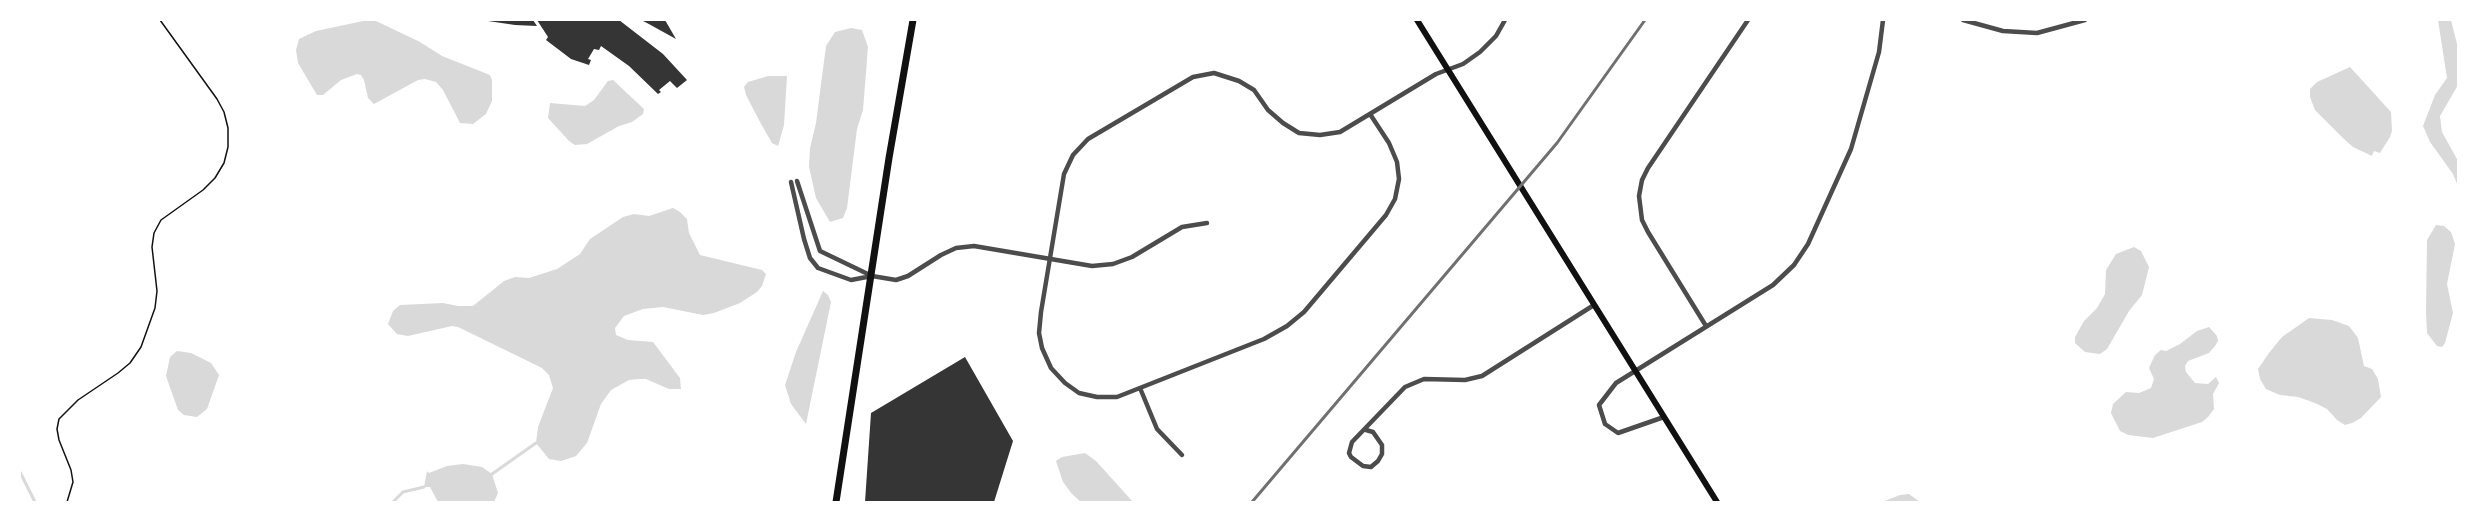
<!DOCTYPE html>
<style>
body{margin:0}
#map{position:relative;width:2478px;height:522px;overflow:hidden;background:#fff;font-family:Rubik,sans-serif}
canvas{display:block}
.frame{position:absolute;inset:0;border:21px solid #fff;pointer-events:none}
</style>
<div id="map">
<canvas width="2478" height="522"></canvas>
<div class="frame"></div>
</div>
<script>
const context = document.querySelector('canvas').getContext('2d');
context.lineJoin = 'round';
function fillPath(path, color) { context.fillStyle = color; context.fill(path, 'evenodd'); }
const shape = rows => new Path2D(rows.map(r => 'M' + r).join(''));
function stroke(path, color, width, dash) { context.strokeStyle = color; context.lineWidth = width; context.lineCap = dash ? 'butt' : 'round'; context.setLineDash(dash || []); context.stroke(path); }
const water = shape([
 [368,20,374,20,420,42,442,56,490,75,492,80,492,101,486,114,473,124,460,123,443,90,436,82,425,79,418,80,374,104,368,98,364,80,361,75,357,74,341,80,323,95,317,95,298,63,296,50,299,39,316,31],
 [2438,20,2451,20,2458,48,2458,85,2440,116,2442,132,2458,161,2458,211,2458,186,2453,174,2430,142,2423,126,2435,95,2447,78],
 [851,28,862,30,868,47,863,110,857,129,847,208,843,218,830,222,816,198,809,167,810,148,816,123,826,46,835,32],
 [2350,67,2391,112,2392,131,2390,137,2380,153,2374,151,2372,156,2353,147,2346,141,2315,110,2310,97,2310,89,2317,82],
 [768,76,787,76,784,125,778,146,772,143,760,122,746,95,744,87,748,82],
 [613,80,644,109,643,114,632,122,619,126,587,144,575,145,569,141,548,118,550,103,585,106,594,100,608,81],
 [673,208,680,212,687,219,689,233,700,255,762,270,766,274,762,286,757,292,740,303,714,313,703,315,663,307,643,309,624,316,615,328,616,335,628,340,653,342,680,378,681,389,669,389,646,379,639,379,629,380,611,390,601,404,587,443,576,456,561,461,549,459,536,443,538,427,553,388,549,375,542,368,458,327,452,326,408,336,397,334,388,324,393,311,400,305,443,303,458,306,473,306,504,281,515,277,529,278,557,269,580,254,590,239,623,217,634,214,649,216],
 [2436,225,2444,226,2451,232,2455,244,2447,284,2453,313,2445,343,2442,347,2437,346,2427,333,2426,312,2427,240],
 [2134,247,2141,251,2149,267,2142,295,2129,311,2107,349,2100,354,2085,352,2075,343,2075,337,2084,321,2097,308,2105,294,2106,270,2116,254],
 [823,291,828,295,831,302,806,424,791,404,785,385,796,352],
 [2309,318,2332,320,2349,326,2358,338,2364,366,2372,369,2378,379,2381,397,2361,418,2352,423,2345,425,2337,420,2327,409,2315,403,2298,397,2280,395,2266,389,2260,379,2258,369,2269,353,2282,337],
 [2209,327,2217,336,2218,341,2215,346,2209,353,2188,361,2185,366,2186,372,2195,383,2208,384,2216,377,2219,383,2213,394,2214,409,2208,417,2202,422,2153,438,2128,435,2120,431,2111,413,2113,404,2126,392,2139,393,2151,388,2154,379,2149,368,2155,355,2161,350,2166,351,2180,344,2197,331],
 [177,351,191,353,211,363,219,375,207,409,197,417,184,415,178,410,166,376,170,357],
 [1085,453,1096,461,1133,502,1081,502,1072,494,1063,482,1056,461,1062,457],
 [463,464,482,467,492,474,498,493,494,502,438,502,430,487,424,487,427,471,429,473,447,466],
 [1909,494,1920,502,1882,502,1900,495]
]);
const stream = shape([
 [20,472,35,502],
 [492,474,536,443],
 [393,502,403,492,424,487]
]);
const building = shape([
 [537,20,619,20,663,54,687,80,677,88,670,81,659,90,661,92,658,94,629,66,601,46,599,50,594,49,588,59,591,60,589,65,571,59,546,40,548,37],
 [641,20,665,20,676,39,647,23],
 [488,21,533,20,537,26,515,25],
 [965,357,1013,441,994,502,865,502,871,413]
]);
const path = shape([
 [67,502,73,482,71,470,59,440,57,429,59,419,78,400,118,373,130,363,141,347,155,308,157,291,152,247,154,233,161,220,203,190,215,178,224,163,228,147,228,128,224,112,217,99,160,20]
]);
const minor = shape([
 [1963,20,2003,31,2037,33,2085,20],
 [1370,114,1389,143,1397,162,1399,179,1395,199,1386,215,1304,312,1287,326,1264,339,1117,397,1097,397,1079,393,1065,383,1051,368,1042,348,1039,333,1041,312,1064,174,1073,155,1088,139,1193,77,1214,73,1239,81,1254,90,1268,110,1283,123,1299,133,1320,135,1340,132,1436,74,1463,64,1480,52,1496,36,1505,20],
 [797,181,820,251,872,276,896,280,908,276,941,255,956,248,974,246,1092,266,1113,264,1132,257,1182,227,1207,223],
 [791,182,804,239,810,258,818,268,851,280,872,276],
 [1706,326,1648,232,1642,220,1639,196,1642,180,1648,168,1748,20],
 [1140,388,1157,429,1182,455],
 [1664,417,1618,433,1605,424,1599,405,1616,383,1773,285,1794,265,1808,244,1851,149,1879,52,1883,20],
 [1366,430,1373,432,1382,445,1382,454,1378,461,1371,467,1363,466,1351,457,1349,453,1352,442,1405,387,1424,379,1465,380,1482,376,1594,305]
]);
const secondary = shape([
 [1417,20,1717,502]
]);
const primary = shape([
 [836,502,889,158,913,20]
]);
const rail = shape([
 [1252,502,1557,143,1645,20]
]);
fillPath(water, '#d9d9d9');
stroke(stream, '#d9d9d9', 3);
fillPath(building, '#353535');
stroke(path, '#111', 1.5);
stroke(minor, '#4c4c4c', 4.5);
stroke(secondary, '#111', 6);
stroke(primary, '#111', 7);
stroke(rail, '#707070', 3);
</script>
